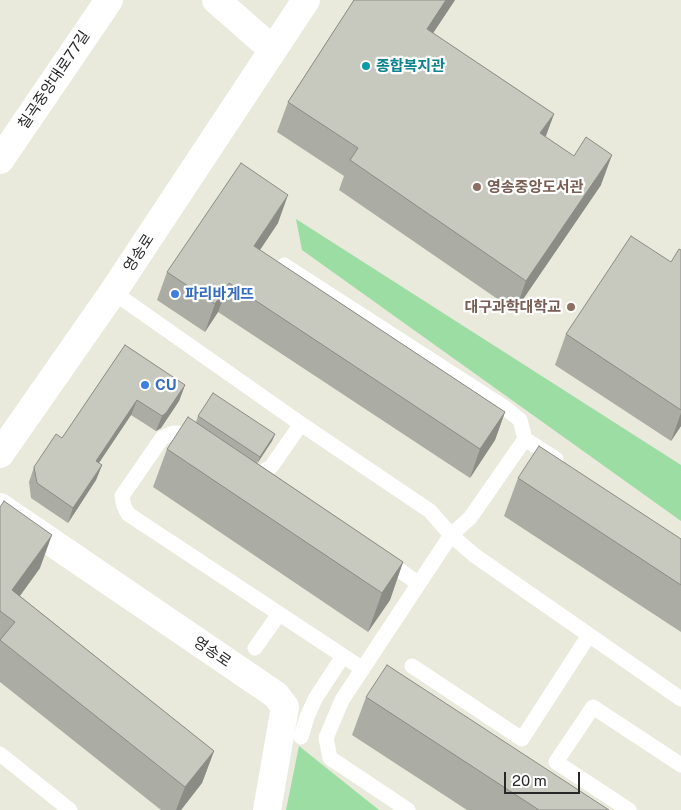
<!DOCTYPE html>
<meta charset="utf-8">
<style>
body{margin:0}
#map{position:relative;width:681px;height:810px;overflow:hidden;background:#e9eadb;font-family:"Public Sans",sans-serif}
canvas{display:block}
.scale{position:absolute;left:504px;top:772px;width:76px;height:22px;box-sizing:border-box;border:2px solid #282828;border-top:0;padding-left:6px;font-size:15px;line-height:18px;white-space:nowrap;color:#282828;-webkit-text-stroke:4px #fff;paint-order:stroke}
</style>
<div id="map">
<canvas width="681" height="810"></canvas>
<div class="scale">20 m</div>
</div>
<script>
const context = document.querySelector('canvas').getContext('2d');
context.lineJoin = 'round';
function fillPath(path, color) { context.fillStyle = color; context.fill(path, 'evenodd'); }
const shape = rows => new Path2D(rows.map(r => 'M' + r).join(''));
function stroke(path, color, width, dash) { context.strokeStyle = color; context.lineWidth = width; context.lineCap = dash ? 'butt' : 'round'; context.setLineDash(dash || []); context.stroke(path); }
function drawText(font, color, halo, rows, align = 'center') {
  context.font = font + ' "Public Sans","Noto Sans KR",sans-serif'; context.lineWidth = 4.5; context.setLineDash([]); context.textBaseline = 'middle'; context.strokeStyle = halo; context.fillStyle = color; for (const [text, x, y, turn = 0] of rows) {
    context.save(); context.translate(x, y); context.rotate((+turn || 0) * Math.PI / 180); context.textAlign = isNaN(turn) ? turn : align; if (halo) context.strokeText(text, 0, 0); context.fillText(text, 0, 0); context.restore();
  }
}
const green = shape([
 [296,219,681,465,681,521,302,250],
 [299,746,379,810,286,810]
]);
const lane = shape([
 [284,265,504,407,520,420,525,439,556,459],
 [113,292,301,424,430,511,451,535,474,555,681,699],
 [195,438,189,434,173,433,162,438,122,496,124,506,128,514,363,669],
 [247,473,256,475,271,467,301,424],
 [385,560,419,584],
 [255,648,279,614],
 [412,666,522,739,589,635],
 [301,737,307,717,315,699,343,656],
 [0,754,70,810],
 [408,810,330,758,326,738,342,700,451,535,470,518,525,439],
 [629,810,556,762,593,707,681,765]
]);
const street = shape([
 [216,0,273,50],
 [0,160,109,0],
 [0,507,276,695,285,707,267,810]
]);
const secondary = shape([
 [0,454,113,292,306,0]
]);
const wall = shape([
 [354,0,455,0,433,33,554,114,545,137,601,185,515,311,339,190,344,176,277,132,288,102],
 [278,223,260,250,505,412,495,440,470,478,218,312,205,332,157,300,167,272],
 [681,250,681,426,671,441,555,365,566,334,671,262],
 [125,345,185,385,179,401,161,428,156,431,131,415,99,463,102,465,96,480,68,523,31,498,29,482,34,467,62,438],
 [198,416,275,434,272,441,257,463,403,562,390,600,368,632,153,487,167,449,196,422],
 [518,478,681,539,681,632,504,516],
 [0,507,40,568,20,596,214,751,202,783,181,810,161,810,0,682],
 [366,697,609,810,467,810,352,735]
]);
const shadedWall = shape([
 [446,0,455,0,416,59,427,29],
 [554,114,543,144,540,133],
 [612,155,601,185,515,311,526,281],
 [288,195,278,223,243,275,254,246],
 [229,283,218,312,205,332,215,304],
 [185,385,179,401,161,428,156,431,162,416],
 [137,400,131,415,90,476,96,461],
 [505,412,495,440,470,478,480,449],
 [681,413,681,426,671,441],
 [275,434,272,441,257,464,260,457],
 [102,465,96,480,68,523,73,508],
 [52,535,40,568,6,615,12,590],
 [403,562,390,600,368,632,382,593],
 [214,751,202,783,181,810,176,810,185,787]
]);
const building = shape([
 [354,0,446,0,427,29,554,114,540,133,574,156,586,137,612,155,526,281,350,160,358,148,288,102,354,0],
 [241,163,288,195,254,246,505,412,480,449,229,283,215,304,167,272,241,163],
 [631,236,671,262,679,249,681,250,681,410,566,334,631,236],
 [125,345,185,385,166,413,162,416,137,400,96,461,102,465,73,508,37,483,34,467,56,434,62,438,125,345],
 [213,393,275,434,260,457,198,416,213,393],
 [188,417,403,562,382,593,167,449,188,417],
 [539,446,681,539,681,585,518,478,539,446],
 [4,501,52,535,12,590,214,751,185,787,0,640,15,622,0,611,0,507,4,501],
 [387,665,609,810,539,810,366,697,387,665]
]);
const markers = [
 [366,66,5,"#0f9aa8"],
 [477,187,5,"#8d6e63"],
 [175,294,5,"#3f7fe0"],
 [571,307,5,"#8d6e63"],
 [145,385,5,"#3f7fe0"]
];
const cultureNames = [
 ["종합복지관",376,66]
];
const streetNames = [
 ["칠곡중앙대로77길",54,80,-56],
 ["영송로",139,253,-57],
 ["영송로",212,652,34]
];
const educationNames = [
 ["영송중앙도서관",487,187],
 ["대구과학대학교",561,307,"right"]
];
const shopNames = [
 ["파리바게뜨",185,294],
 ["CU",155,385]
];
fillPath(green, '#9bdda3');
stroke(lane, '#fff', 15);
stroke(street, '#fff', 28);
stroke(secondary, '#fff', 28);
fillPath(wall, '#abaca3');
fillPath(shadedWall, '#8b8c85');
fillPath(building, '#c7c8be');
stroke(building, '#8b8c85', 1);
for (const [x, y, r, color] of markers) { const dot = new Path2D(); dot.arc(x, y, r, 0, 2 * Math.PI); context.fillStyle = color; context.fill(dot); stroke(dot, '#fff', 2); }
drawText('bold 15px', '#0d838f', '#fff', cultureNames, 'left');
drawText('15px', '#282828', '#fff', streetNames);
drawText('bold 15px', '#785e54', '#fff', educationNames, 'left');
drawText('bold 15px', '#366cbe', '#fff', shopNames, 'left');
</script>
